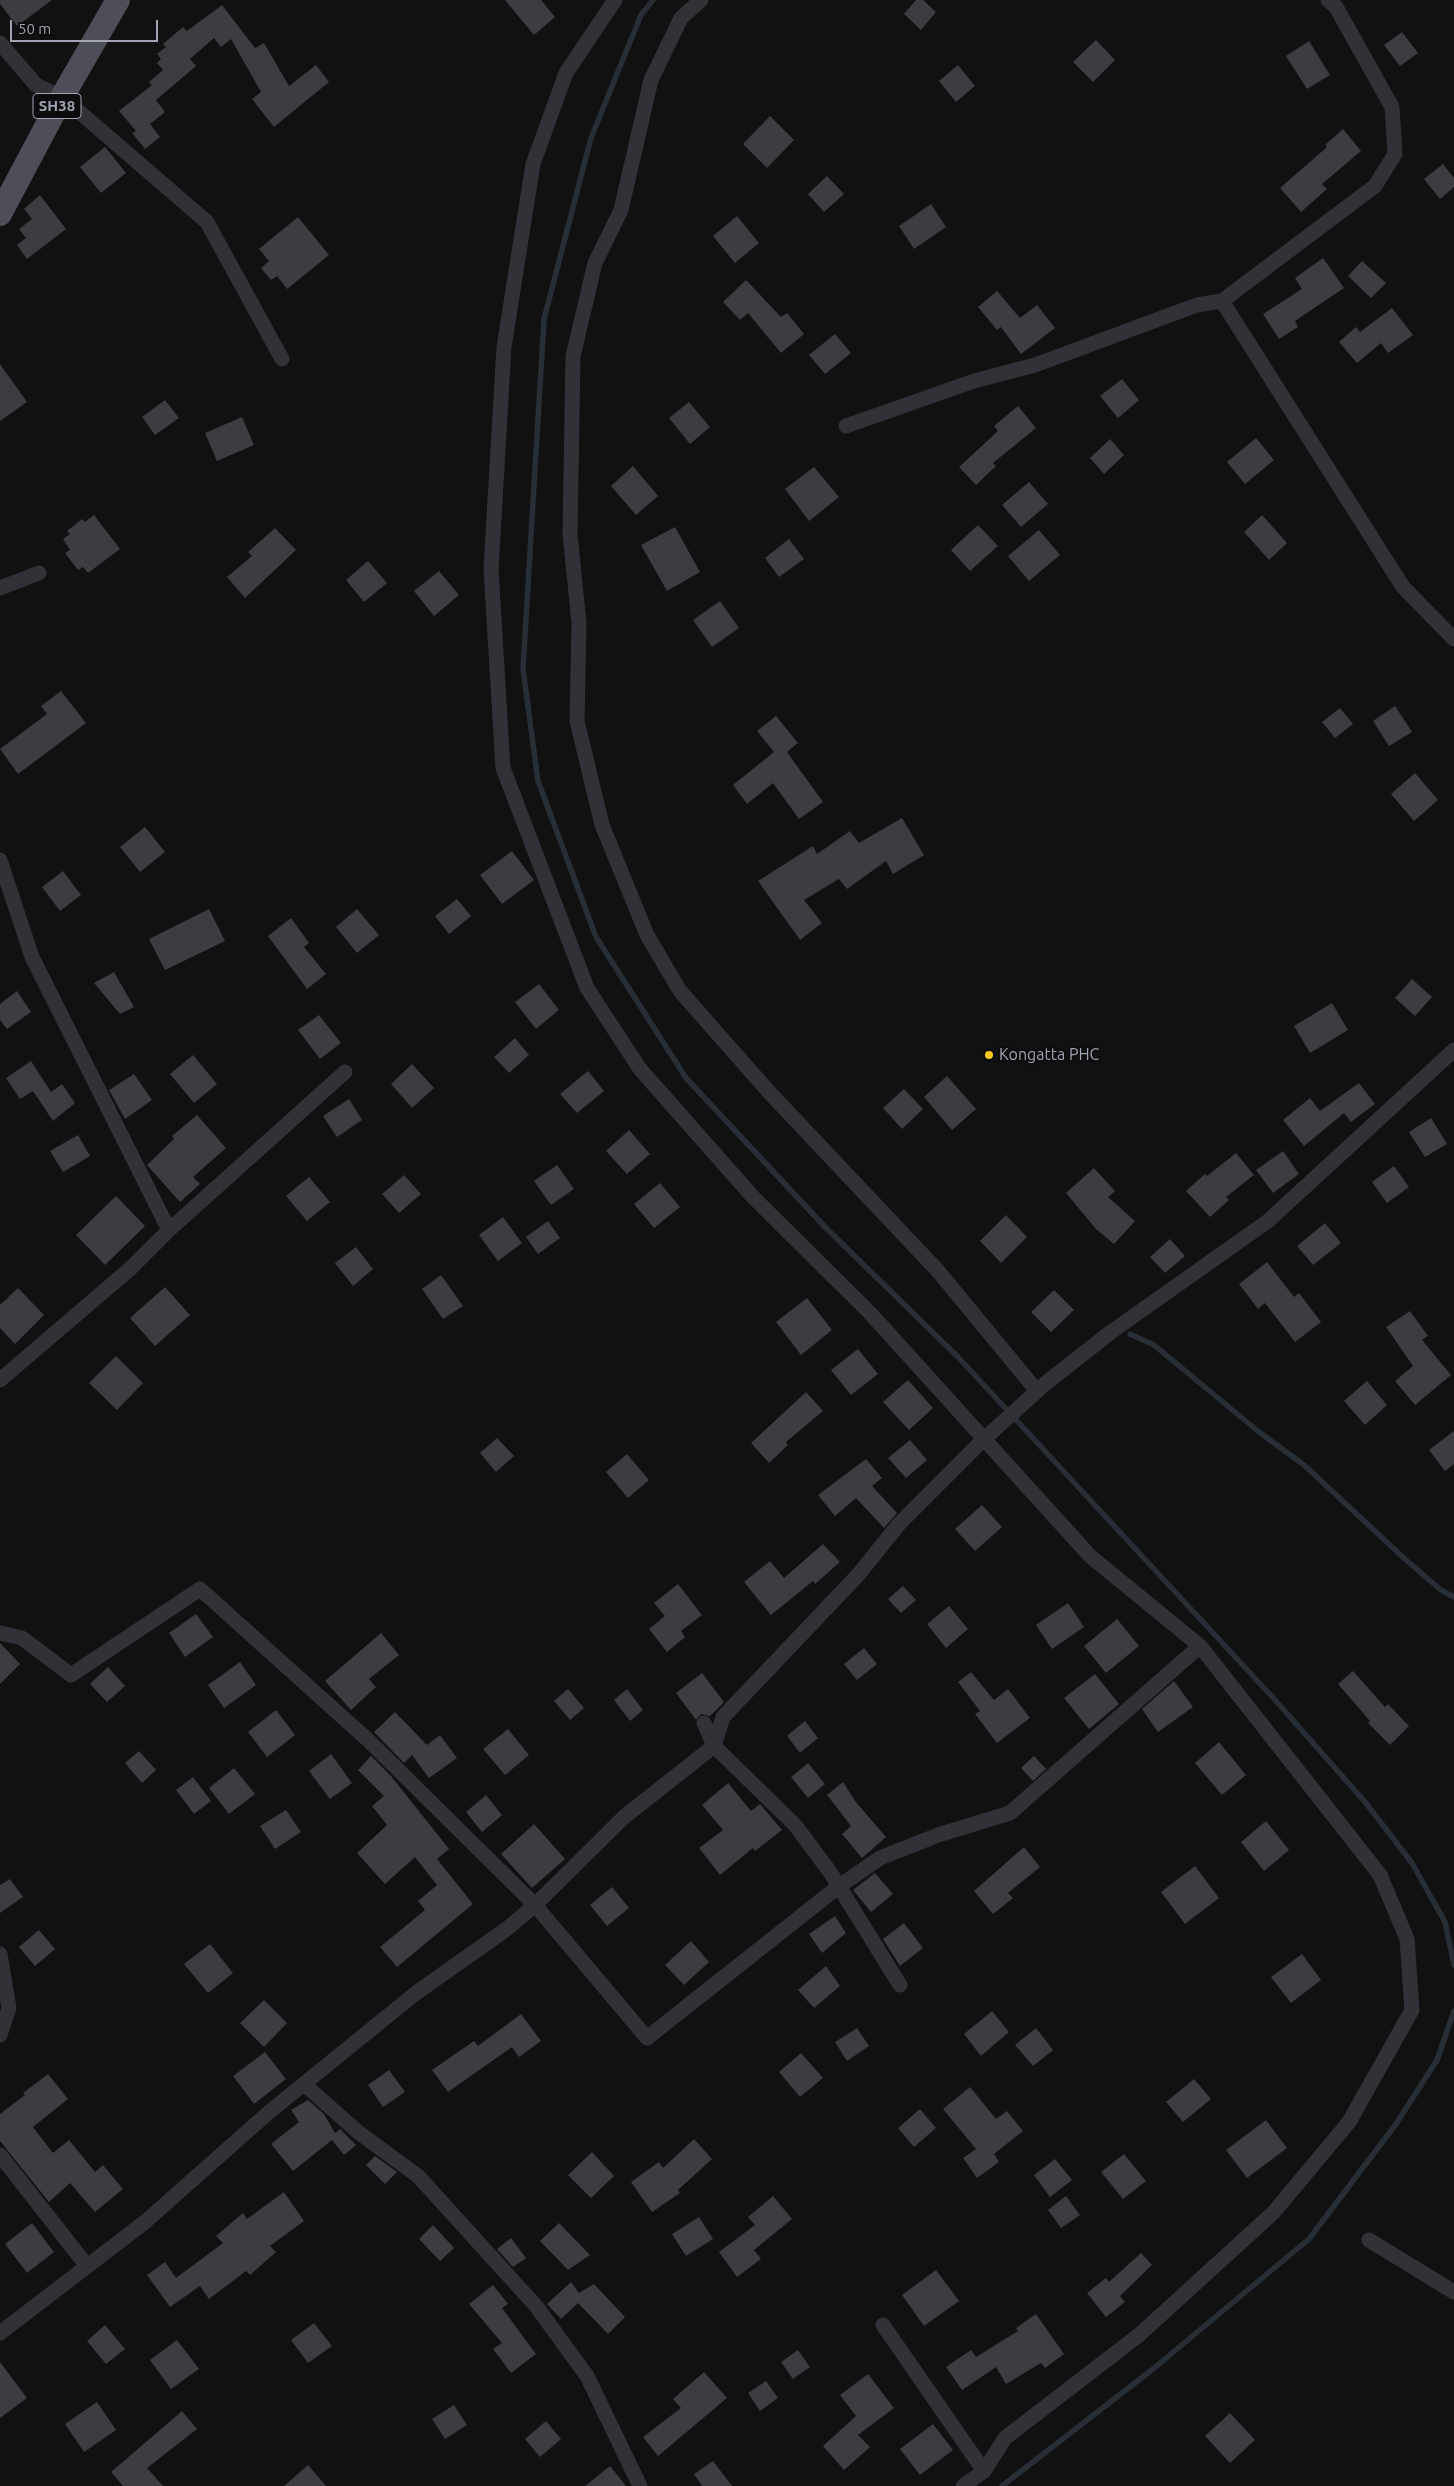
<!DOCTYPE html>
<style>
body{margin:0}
#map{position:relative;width:1454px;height:2486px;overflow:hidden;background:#111112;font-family:Ubuntu,sans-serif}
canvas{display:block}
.scale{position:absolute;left:10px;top:20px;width:148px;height:22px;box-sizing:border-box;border:2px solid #a1a5b4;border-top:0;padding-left:6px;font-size:15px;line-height:18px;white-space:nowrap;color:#a1a5b4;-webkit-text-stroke:4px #0c0c0d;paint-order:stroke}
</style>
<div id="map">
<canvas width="1454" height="2486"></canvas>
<div class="scale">50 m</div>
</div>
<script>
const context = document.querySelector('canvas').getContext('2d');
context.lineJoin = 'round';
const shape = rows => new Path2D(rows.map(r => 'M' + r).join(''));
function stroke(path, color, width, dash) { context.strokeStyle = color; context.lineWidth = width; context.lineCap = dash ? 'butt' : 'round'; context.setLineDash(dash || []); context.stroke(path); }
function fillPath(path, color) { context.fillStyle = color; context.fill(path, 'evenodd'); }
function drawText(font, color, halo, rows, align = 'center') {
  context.font = font + ' Ubuntu,sans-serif'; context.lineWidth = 4; context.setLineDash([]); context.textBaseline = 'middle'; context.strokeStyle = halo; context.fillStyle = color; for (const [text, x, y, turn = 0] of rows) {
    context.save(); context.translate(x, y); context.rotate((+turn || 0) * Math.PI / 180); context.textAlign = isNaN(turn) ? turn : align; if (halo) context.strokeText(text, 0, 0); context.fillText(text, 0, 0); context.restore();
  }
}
const stream = shape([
 [653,0,641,15,591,138,544,319,523,669,538,781,596,937,686,1078,826,1228,958,1357,1276,1701,1365,1802,1412,1863,1445,1922,1454,1965],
 [1130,1334,1154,1345,1259,1432,1304,1465,1406,1560,1441,1590,1454,1597],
 [1002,2486,1153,2369,1309,2239,1396,2124,1437,2060,1454,2011]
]);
const building = shape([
 [0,0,52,0,17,26,0,4],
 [505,0,541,0,555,17,534,35],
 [916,0,923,0,936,12,921,30,904,14],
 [222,5,255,48,264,43,289,86,316,65,329,82,274,127,252,99,261,92,231,39,221,47,214,38,190,59,196,66,156,100,165,112,150,124,160,137,145,149,132,133,136,131,119,111,152,85,149,82,163,70,157,63,161,59,157,54,166,47,163,44,183,27,187,31],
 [1402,32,1418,53,1400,66,1384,45],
 [1096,40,1115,60,1093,82,1073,62],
 [1309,41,1330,75,1307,89,1286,56],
 [958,65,975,86,956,102,939,81],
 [770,116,794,140,767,168,743,144],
 [1343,129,1361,151,1322,184,1327,189,1301,212,1280,188,1327,147,1325,145],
 [105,147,126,173,101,193,80,167],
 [1443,164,1454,178,1454,187,1440,199,1424,179],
 [827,176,844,194,824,212,808,194],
 [40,195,66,229,27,259,17,245,26,238,19,229,32,219,24,209],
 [931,204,946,227,914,249,899,226],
 [737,216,759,243,735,263,713,236],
 [298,217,329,255,287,289,277,276,271,280,261,268,269,261,259,249],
 [1323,258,1344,288,1295,321,1298,327,1279,339,1263,314,1302,289,1295,278],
 [1362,261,1386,283,1371,298,1348,276],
 [746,280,781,317,787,313,804,334,781,353,748,313,740,320,723,302],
 [997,291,1020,318,1037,305,1055,328,1021,354,1001,327,997,330,978,307],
 [1392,308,1413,335,1388,353,1381,343,1357,363,1339,342,1356,327,1360,332],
 [835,334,851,353,825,374,809,355],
 [0,364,27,402,0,421],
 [1122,379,1139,400,1118,418,1100,396],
 [165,400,179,418,155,435,142,417],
 [689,402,710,427,690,444,669,418],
 [1018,406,1036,428,993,463,996,466,976,485,959,467,998,431,994,426],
 [242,417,254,445,217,461,205,433],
 [1256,438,1274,460,1245,484,1227,462],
 [1110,439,1124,455,1104,474,1090,458],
 [633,466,658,496,636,515,611,486],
 [814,467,839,497,809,521,785,489],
 [1029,482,1048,504,1021,527,1002,505],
 [94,515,120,549,88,573,83,567,78,570,65,553,70,550,63,539,70,534,67,531,82,519,85,522],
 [1262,515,1287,543,1269,560,1244,532],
 [978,525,998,546,970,571,951,550],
 [675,527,700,572,667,591,641,545],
 [275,528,296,550,245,598,227,577,252,556,248,552],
 [1039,530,1060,555,1029,581,1008,556],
 [789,539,804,559,779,577,765,558],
 [368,561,387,583,364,602,346,580],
 [439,571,459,595,434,616,414,591],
 [720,601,739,628,712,647,693,620],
 [61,691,86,723,18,774,0,749,47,714,41,706],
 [1395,706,1412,732,1389,746,1373,721],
 [1340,708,1353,724,1335,738,1322,722],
 [776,716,798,743,787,752,823,802,799,819,773,783,747,804,733,785,774,752,757,731],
 [1415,773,1438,800,1414,821,1391,794],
 [902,818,924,855,893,874,886,861,847,889,839,879,804,900,822,923,800,940,758,881,813,846,817,854,850,831,859,843],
 [145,827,165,852,140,872,120,847],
 [512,851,534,880,502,904,480,875],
 [63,871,81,895,60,911,42,887],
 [457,899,471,916,449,934,435,916],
 [209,909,225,941,165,970,149,939],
 [357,909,379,935,357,953,336,927],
 [291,918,309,943,304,947,326,974,307,989,268,936],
 [114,972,134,1007,120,1014,94,983],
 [1412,979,1432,997,1415,1016,1395,998],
 [539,984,559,1010,536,1029,515,1002],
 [17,991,31,1012,7,1029,0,1020,0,1004],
 [1332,1003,1348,1030,1310,1053,1294,1026],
 [319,1015,341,1043,320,1059,298,1030],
 [515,1038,529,1055,509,1073,494,1057],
 [193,1055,217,1084,194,1103,170,1074],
 [31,1061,51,1092,62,1084,75,1103,53,1121,33,1091,20,1099,6,1078],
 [412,1064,434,1088,412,1108,391,1084],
 [588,1071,604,1091,577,1113,560,1094],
 [134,1074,152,1100,125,1119,109,1090],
 [947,1076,976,1109,952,1130,924,1097],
 [1359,1083,1375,1104,1351,1122,1344,1113,1304,1146,1283,1120,1310,1098,1320,1111],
 [904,1089,923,1109,902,1129,883,1108],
 [349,1099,362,1120,337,1137,323,1116],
 [197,1115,226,1148,193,1177,200,1184,180,1202,147,1165,174,1139,172,1136],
 [1431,1118,1447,1144,1425,1157,1409,1132],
 [629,1130,650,1154,627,1174,606,1151],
 [78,1135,90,1156,63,1172,50,1151],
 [1283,1151,1299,1174,1273,1193,1256,1170],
 [1236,1153,1254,1175,1226,1197,1229,1200,1210,1217,1186,1191,1205,1174,1207,1176],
 [557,1165,574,1189,551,1205,534,1181],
 [1394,1166,1409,1187,1387,1203,1372,1182],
 [1094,1168,1115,1191,1108,1197,1135,1221,1114,1244,1096,1229,1066,1193],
 [404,1175,421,1194,399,1213,382,1194],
 [309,1177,330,1202,307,1221,286,1196],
 [660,1183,680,1207,654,1228,634,1204],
 [116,1196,145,1226,105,1265,76,1235],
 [1006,1215,1027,1237,1001,1263,980,1241],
 [503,1217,522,1243,498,1261,479,1235],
 [548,1221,560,1238,538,1254,526,1237],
 [1325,1223,1341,1243,1313,1265,1297,1246],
 [1170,1239,1185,1256,1165,1273,1150,1257],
 [356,1247,373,1269,353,1286,335,1263],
 [1267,1262,1294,1297,1299,1293,1321,1322,1295,1342,1265,1303,1258,1309,1239,1284],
 [441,1275,463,1306,443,1319,422,1289],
 [165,1287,190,1315,155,1346,130,1318],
 [18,1288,44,1315,15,1344,0,1328,0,1305],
 [1054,1290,1074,1310,1051,1332,1031,1312],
 [807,1298,832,1330,801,1355,776,1322],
 [1410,1311,1428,1336,1422,1340,1451,1375,1415,1405,1395,1381,1413,1366,1386,1327],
 [858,1349,878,1374,851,1395,831,1370],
 [116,1356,143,1383,117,1410,89,1383],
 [908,1380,933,1408,909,1430,883,1402],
 [1367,1381,1387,1405,1365,1425,1344,1401],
 [806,1392,823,1411,786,1442,788,1445,769,1463,751,1443],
 [1454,1431,1454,1464,1445,1471,1429,1450],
 [497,1438,514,1456,496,1472,480,1453],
 [910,1440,927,1460,906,1478,888,1458],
 [627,1454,649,1480,628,1498,606,1472],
 [866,1459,882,1478,872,1486,897,1513,884,1528,856,1498,835,1516,818,1495],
 [982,1505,1002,1527,975,1551,955,1529],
 [823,1544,840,1562,815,1584,813,1581,771,1615,744,1582,770,1561,784,1578],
 [678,1584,702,1615,681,1631,685,1637,667,1652,649,1629,665,1616,654,1603],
 [903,1586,916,1600,901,1613,888,1599],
 [1068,1603,1084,1627,1052,1649,1036,1625],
 [949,1606,968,1629,946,1648,927,1624],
 [196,1614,213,1637,185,1657,169,1633],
 [1117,1619,1139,1646,1106,1673,1084,1646],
 [381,1633,399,1655,369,1679,376,1687,351,1710,325,1681],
 [0,1643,20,1664,0,1684],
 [864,1648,877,1664,857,1680,844,1664],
 [240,1662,256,1685,224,1708,208,1685],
 [108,1667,125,1686,107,1702,90,1684],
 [1353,1671,1385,1707,1388,1704,1409,1726,1390,1745,1368,1723,1370,1721,1338,1684],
 [971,1672,994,1700,1008,1689,1030,1718,997,1743,975,1714,980,1711,958,1682],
 [702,1673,724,1702,710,1716,701,1714,696,1720,676,1693],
 [1095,1674,1119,1704,1089,1729,1064,1698],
 [1174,1681,1193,1707,1158,1732,1142,1709],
 [568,1689,584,1708,570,1720,554,1701],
 [627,1689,643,1710,630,1721,614,1700],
 [276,1710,295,1735,267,1757,248,1732],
 [395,1712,427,1745,440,1735,457,1758,429,1778,412,1755,404,1763,374,1732],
 [805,1721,818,1738,800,1753,787,1736],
 [508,1729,529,1755,505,1775,483,1749],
 [1219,1742,1246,1775,1222,1795,1195,1763],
 [139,1751,156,1770,142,1783,125,1763],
 [331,1754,352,1783,330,1799,309,1771],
 [371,1756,391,1776,449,1849,437,1859,473,1904,397,1967,380,1947,425,1910,418,1901,437,1885,415,1857,385,1884,357,1853,387,1825,372,1806,384,1796,358,1770],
 [1034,1756,1046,1769,1033,1781,1021,1768],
 [808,1763,825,1784,808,1798,791,1777],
 [234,1768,255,1794,229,1814,209,1788],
 [193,1777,211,1801,194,1814,176,1790],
 [843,1782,855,1801,886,1837,862,1858,842,1834,851,1826,827,1795],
 [728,1783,751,1811,760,1804,782,1830,755,1851,753,1848,720,1875,699,1848,723,1830,702,1805],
 [486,1795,502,1815,482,1832,466,1812],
 [286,1810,301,1832,275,1849,260,1826],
 [1266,1821,1289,1850,1264,1871,1241,1842],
 [534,1824,565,1859,532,1888,501,1854],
 [1024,1847,1040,1867,1008,1893,1013,1898,993,1914,974,1891],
 [1195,1866,1219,1898,1185,1924,1161,1892],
 [875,1873,893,1894,871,1912,853,1890],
 [10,1879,23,1897,0,1913,0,1885],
 [612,1887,629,1908,607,1926,590,1905],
 [835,1916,846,1933,822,1953,809,1934],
 [904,1923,923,1948,900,1966,883,1939],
 [39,1930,55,1949,35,1966,19,1947],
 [691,1941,709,1962,684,1985,665,1965],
 [210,1944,233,1973,208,1993,184,1964],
 [1302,1954,1321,1980,1291,2003,1271,1977],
 [826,1966,840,1986,814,2008,798,1990],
 [264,2000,287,2023,264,2047,240,2023],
 [992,2011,1009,2032,981,2056,964,2034],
 [521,2014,541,2041,519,2057,512,2047,448,2092,432,2070,474,2041,478,2046],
 [857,2028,869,2046,847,2061,835,2042],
 [1036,2028,1053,2050,1033,2066,1015,2045],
 [265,2052,286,2079,254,2104,233,2076],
 [801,2053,823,2078,800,2097,779,2072],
 [389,2070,405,2092,383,2107,368,2085],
 [48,2074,68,2099,33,2127,53,2153,69,2140,95,2172,103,2165,123,2189,95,2212,70,2183,49,2202,0,2141,0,2114,25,2095,23,2093],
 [1194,2079,1211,2099,1183,2122,1166,2102],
 [970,2087,996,2119,1007,2111,1023,2131,994,2154,999,2162,977,2178,963,2158,976,2149,943,2109],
 [308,2100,324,2114,335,2133,340,2129,356,2145,344,2155,332,2140,293,2171,271,2144,299,2122,291,2110],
 [920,2109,936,2128,914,2147,898,2128],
 [1266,2120,1287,2148,1247,2178,1226,2150],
 [694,2139,712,2159,678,2190,680,2193,652,2212,631,2182,659,2162,663,2168],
 [592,2152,614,2176,591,2198,568,2175],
 [1124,2154,1146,2181,1123,2199,1101,2172],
 [375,2156,397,2172,385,2184,366,2165],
 [1055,2159,1072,2180,1050,2197,1034,2175],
 [284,2192,304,2221,270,2246,276,2252,250,2275,246,2271,209,2299,200,2286,170,2307,147,2275,165,2262,176,2278,223,2243,216,2236,243,2213,247,2219],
 [773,2196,792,2219,754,2250,761,2259,737,2277,719,2252,755,2225,748,2217],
 [1066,2196,1080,2215,1061,2228,1048,2210],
 [699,2217,713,2239,686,2256,672,2234],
 [32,2223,54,2252,27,2273,5,2244],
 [559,2223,590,2255,568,2270,540,2241],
 [433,2225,454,2248,440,2261,419,2239],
 [511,2238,526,2258,513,2267,497,2249],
 [1141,2253,1152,2265,1120,2296,1125,2302,1106,2317,1087,2293,1106,2278,1109,2282],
 [936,2270,959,2301,924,2326,902,2295],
 [571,2282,579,2293,594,2284,625,2317,608,2334,578,2303,561,2319,547,2304],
 [493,2285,508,2304,502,2308,536,2354,511,2373,493,2349,502,2343,469,2304],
 [1036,2314,1064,2354,1045,2368,1041,2363,1006,2384,996,2367,962,2390,946,2367,971,2350,976,2357,1018,2331,1016,2328],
 [314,2323,332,2346,308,2363,291,2340],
 [105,2325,125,2349,106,2364,87,2341],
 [177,2340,199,2369,171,2389,150,2360],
 [798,2350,810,2367,793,2379,781,2362],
 [0,2362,27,2398,0,2418],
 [704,2372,727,2398,658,2456,643,2437,681,2408,673,2399],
 [868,2374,894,2408,858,2435,870,2447,844,2470,823,2446,856,2416,840,2395],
 [766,2381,778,2398,760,2411,748,2393],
 [97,2402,116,2430,84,2452,65,2424],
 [454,2405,467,2425,445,2439,432,2419],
 [182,2411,197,2429,147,2468,163,2486,123,2486,111,2472],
 [1230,2413,1255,2440,1230,2463,1205,2436],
 [546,2421,561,2439,540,2457,525,2439],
 [933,2424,953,2450,920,2475,900,2449],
 [713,2461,732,2486,702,2486,694,2474],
 [308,2465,326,2486,284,2486],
 [610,2466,626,2486,585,2486]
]);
const street = shape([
 [615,0,566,73,533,164,504,347,491,569,503,768,587,988,640,1069,753,1197,870,1313,1090,1556,1200,1646,1380,1875,1407,1939,1412,2010,1349,2122,1273,2213,1139,2335,1005,2438,984,2471,963,2486],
 [701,0,681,18,651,80,621,210,595,263,573,356,570,534,579,623,577,721,602,825,647,935,680,991,769,1092,938,1271,1037,1391],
 [0,43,36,85,62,97,207,222,282,359],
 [1222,301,1403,587,1454,639],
 [846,426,974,381,1035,365,1197,305,1222,301,1375,186,1395,154,1392,107,1336,7,1328,0],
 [0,588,39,573],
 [0,860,32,957,169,1230],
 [0,1380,131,1268,169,1230,345,1072],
 [0,1633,22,1638,71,1675,200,1589,369,1741,535,1905,647,2038,838,1887,880,1858,938,1835,1010,1813,1200,1646],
 [704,1723,714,1746,795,1825,830,1872,900,1985],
 [0,1954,9,2008,0,2035],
 [304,2084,358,2132,418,2176,536,2306,587,2376,640,2486],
 [0,2155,87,2266],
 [1369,2240,1454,2292],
 [883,2325,984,2471],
 [0,2333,145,2222,268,2113,416,1993,508,1928,535,1905,624,1817,714,1746,723,1717,858,1575,899,1524,984,1439,1046,1383,1111,1332,1268,1221,1454,1050]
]);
const primary = shape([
 [0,214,62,97,118,0]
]);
const markers = [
 [989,1055,5,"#fcc81f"]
];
const shields = [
 [57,106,48]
];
const shieldNames = [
 ["SH38",57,106]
];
const poiNames = [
 ["Kongatta PHC",999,1055]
];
stroke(stream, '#272e36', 5.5);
fillPath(building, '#3c3c42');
stroke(street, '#313237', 15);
stroke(primary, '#4d4e57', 24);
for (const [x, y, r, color] of markers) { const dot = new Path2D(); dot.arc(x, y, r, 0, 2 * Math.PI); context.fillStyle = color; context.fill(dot); stroke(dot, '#0c0c0d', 2); }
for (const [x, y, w] of shields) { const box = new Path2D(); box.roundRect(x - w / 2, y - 12.5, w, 25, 4); context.fillStyle = '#0c0c0d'; context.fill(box); stroke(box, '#a1a5b4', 1); }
drawText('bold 15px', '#a1a5b4', null, shieldNames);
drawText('16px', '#a1a5b4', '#0c0c0d', poiNames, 'left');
</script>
